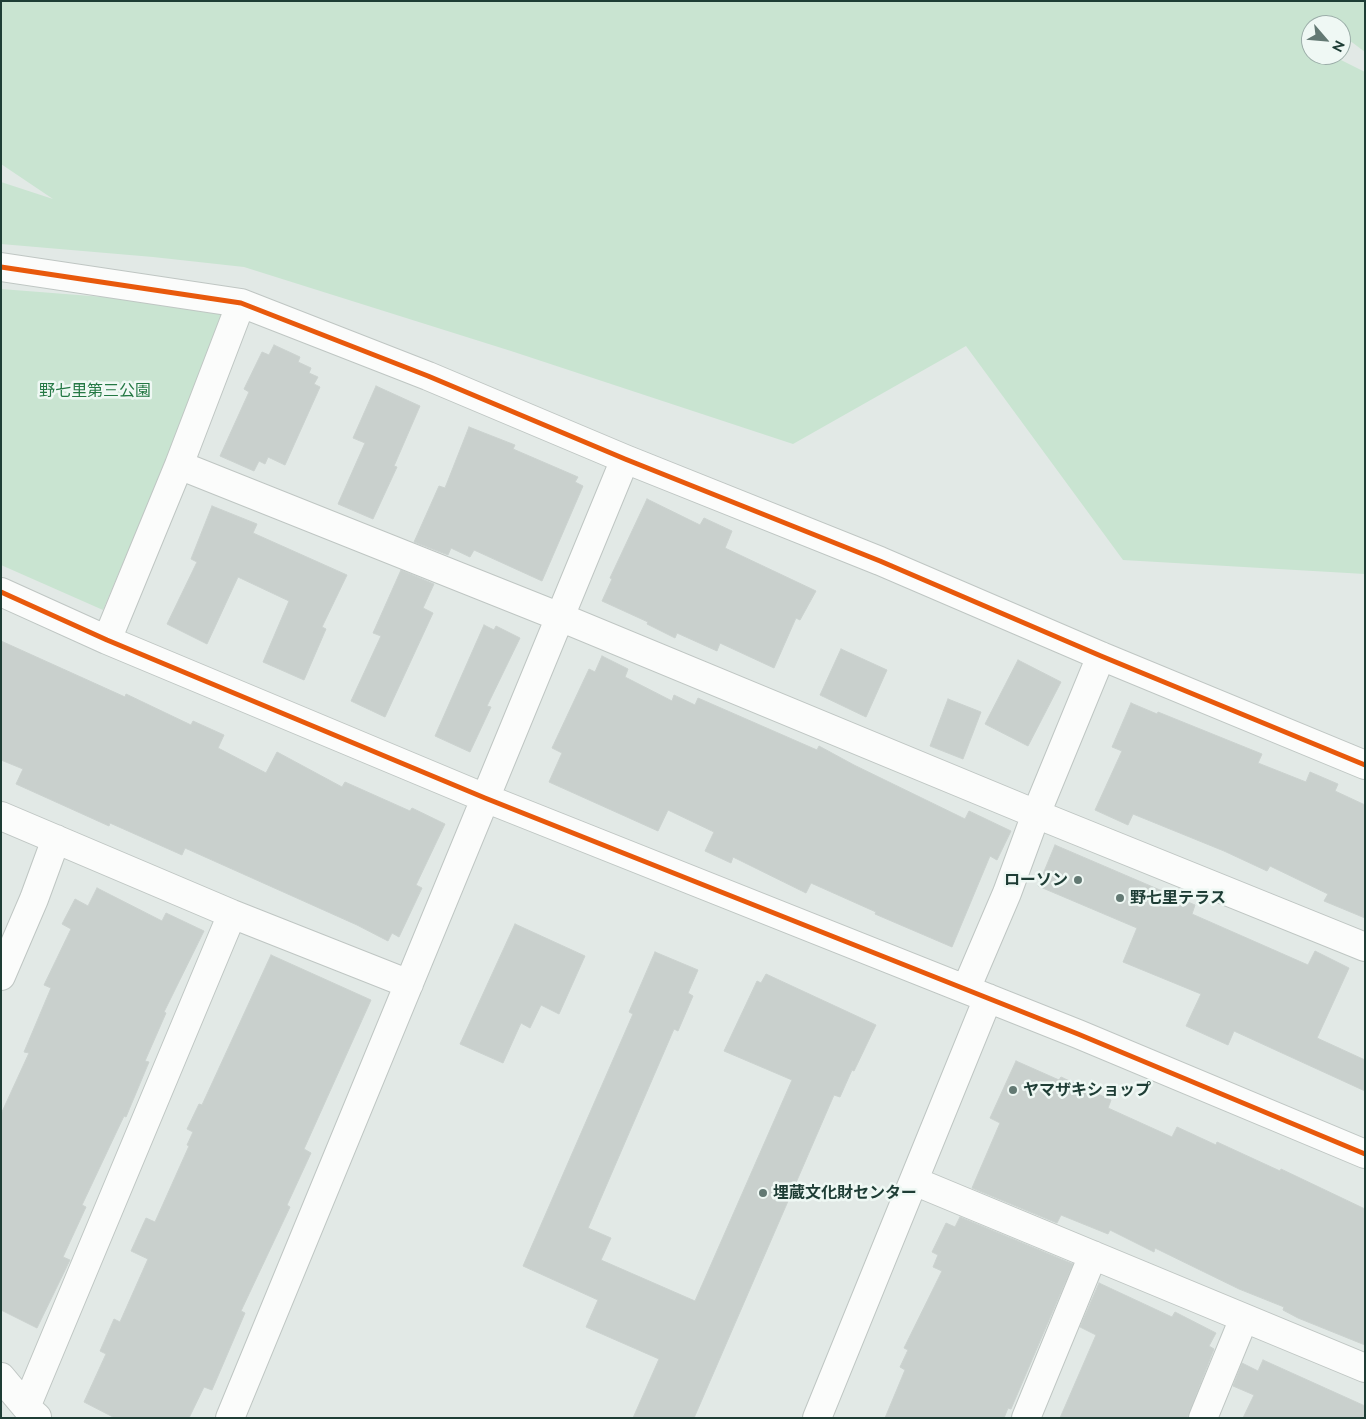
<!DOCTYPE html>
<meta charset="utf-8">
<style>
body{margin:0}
#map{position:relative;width:1366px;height:1419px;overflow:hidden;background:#e2e9e6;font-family:Raleway,sans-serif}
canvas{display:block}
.frame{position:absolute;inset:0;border:2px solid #1e3d35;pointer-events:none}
.north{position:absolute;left:1301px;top:15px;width:50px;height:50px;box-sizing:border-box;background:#eff8f4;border:1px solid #9bada8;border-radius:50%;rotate:117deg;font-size:14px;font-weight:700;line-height:20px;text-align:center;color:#1e3d35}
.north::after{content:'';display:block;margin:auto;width:18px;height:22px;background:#637973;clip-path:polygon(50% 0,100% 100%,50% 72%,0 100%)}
</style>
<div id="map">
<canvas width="1366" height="1419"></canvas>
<div class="frame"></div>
<div class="north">N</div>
</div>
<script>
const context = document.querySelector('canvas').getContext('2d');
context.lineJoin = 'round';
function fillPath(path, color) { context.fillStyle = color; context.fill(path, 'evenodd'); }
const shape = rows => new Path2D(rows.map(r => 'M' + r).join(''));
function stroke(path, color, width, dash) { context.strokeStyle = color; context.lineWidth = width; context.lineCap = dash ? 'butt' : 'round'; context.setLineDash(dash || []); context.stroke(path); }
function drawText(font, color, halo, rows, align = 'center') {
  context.font = font + ' Raleway,"Noto Sans JP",sans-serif'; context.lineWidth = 5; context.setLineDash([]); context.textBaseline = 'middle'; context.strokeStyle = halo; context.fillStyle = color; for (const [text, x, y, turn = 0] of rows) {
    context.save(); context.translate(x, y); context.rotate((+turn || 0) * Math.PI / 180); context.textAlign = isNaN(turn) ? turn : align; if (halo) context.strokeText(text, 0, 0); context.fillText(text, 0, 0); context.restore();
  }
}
const green = shape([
 [1,1,1365,1,1365,52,1341,34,1341,25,1329,25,1319,18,1322,25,1311,25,1311,55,1336,55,1337,58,1365,72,1365,574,1123,560,966,346,793,444,511,351,244,267,153,257,1,244,1,182,53,199,1,164],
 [1,289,232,307,103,610,1,565]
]);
const building = shape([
 [274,345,300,357,298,362,311,368,309,373,318,377,314,384,320,387,285,465,268,457,265,464,259,461,254,471,220,456,249,392,244,389,262,352,269,355,274,345],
 [376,386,420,406,394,466,397,467,373,519,338,504,365,443,353,438,376,386],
 [469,427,515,445,513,449,578,477,575,482,583,486,542,581,474,550,470,557,451,548,448,555,414,542,439,486,445,488,469,427],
 [647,499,700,525,704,518,732,531,725,548,816,591,800,620,796,618,774,668,720,643,717,651,677,633,675,638,647,624,648,622,602,601,612,579,610,578,647,499],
 [212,506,257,524,253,533,347,575,322,627,326,629,304,680,263,662,289,601,238,577,207,644,167,624,197,562,191,559,212,506],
 [401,570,434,584,423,608,433,613,385,717,351,701,381,636,373,633,401,570],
 [484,625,494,630,496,626,520,638,487,706,491,707,470,752,435,736,484,625],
 [1,641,125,697,126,694,191,725,193,721,224,735,218,748,266,773,277,752,342,787,345,782,410,811,412,808,445,824,416,885,422,888,399,937,392,933,388,941,357,925,185,848,182,855,110,823,109,826,16,784,23,769,1,760,1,641],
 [841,649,887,670,866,717,820,695,841,649],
 [602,656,628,669,625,677,672,701,674,695,695,705,698,698,817,750,819,746,854,765,965,819,969,811,1011,831,997,860,990,856,952,947,875,914,876,912,811,883,806,893,733,857,731,863,705,851,714,832,668,810,658,831,549,782,562,753,552,748,589,669,595,672,602,656],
 [1018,660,1061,682,1028,746,985,724,1018,660],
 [948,699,981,712,963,759,930,746,948,699],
 [1131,703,1157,714,1158,712,1262,754,1258,763,1306,782,1310,772,1338,784,1335,791,1365,805,1365,918,1324,901,1328,894,1270,866,1267,871,1224,851,1133,814,1128,825,1095,810,1122,751,1112,747,1131,703],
 [1055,845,1195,905,1192,914,1308,965,1315,951,1349,968,1317,1038,1365,1060,1365,1091,1234,1031,1228,1045,1186,1026,1201,994,1123,962,1137,928,1038,886,1055,845],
 [97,888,162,921,166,913,204,931,164,1012,166,1013,145,1061,149,1062,126,1117,124,1116,82,1205,86,1207,63,1257,70,1260,37,1328,1,1310,1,1114,29,1053,24,1052,51,988,44,985,71,929,62,924,75,899,88,906,97,888],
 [515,924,585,956,559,1014,541,1005,530,1028,521,1023,503,1063,460,1044,515,924],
 [655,952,698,970,688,993,693,996,678,1031,674,1029,588,1228,611,1238,601,1260,695,1301,792,1080,724,1051,757,981,761,983,766,974,876,1025,854,1071,852,1070,840,1097,834,1095,694,1418,633,1418,659,1359,586,1327,598,1300,523,1266,633,1014,629,1012,655,952],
 [271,955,371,1000,304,1149,311,1153,287,1205,290,1207,241,1311,245,1313,212,1390,204,1387,189,1418,115,1418,84,1402,106,1354,100,1351,114,1319,120,1322,148,1259,131,1251,146,1218,155,1222,189,1146,187,1145,193,1132,187,1129,199,1104,202,1105,271,955],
 [1016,1061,1059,1080,1061,1077,1111,1100,1108,1108,1172,1137,1177,1127,1216,1145,1217,1142,1280,1171,1281,1169,1365,1209,1365,1345,1298,1318,1283,1310,1284,1307,1239,1289,1155,1248,1154,1252,1110,1230,1108,1234,1061,1215,1057,1223,972,1188,1000,1123,990,1118,1016,1061],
 [960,1217,1073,1264,1011,1409,1008,1408,1004,1418,885,1418,905,1370,900,1367,908,1350,904,1348,942,1271,933,1267,938,1255,932,1252,946,1223,955,1227,960,1217],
 [1099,1283,1172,1317,1175,1312,1216,1333,1209,1346,1214,1349,1187,1418,1060,1418,1096,1335,1080,1327,1099,1283],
 [1263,1360,1365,1406,1365,1418,1243,1418,1254,1395,1233,1386,1242,1363,1258,1371,1263,1360]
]);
const minor = shape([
 [1,267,241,303,428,376,625,459,880,561,1101,656,1365,765],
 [179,465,560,617,1036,814,1365,947],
 [1,592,107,640,485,798,1078,1034,1365,1154],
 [107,640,179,465,241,303],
 [1,816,232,914,409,984],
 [1,976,34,899,56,839],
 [966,989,1007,893,1036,814,1101,656],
 [914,1181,1365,1368],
 [1,1377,26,1407,37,1417],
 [26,1407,232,914],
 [230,1418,625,459],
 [817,1418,988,998],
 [1026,1418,1093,1255],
 [1203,1418,1244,1318]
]);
const cycleway = shape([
 [1,267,241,303,428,376,625,459,880,561,1101,656,1365,765],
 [1,592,107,640,485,798,1078,1034,1365,1154]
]);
const markers = [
 [1078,880,5,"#637973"],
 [1120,898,5,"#637973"],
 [1013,1090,5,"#637973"],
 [763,1193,5,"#637973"]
];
const parkNames = [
 ["野七里第三公園",95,391]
];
const poiNames = [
 ["ローソン",1068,880,"right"],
 ["野七里テラス",1130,898],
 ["ヤマザキショップ",1023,1090],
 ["埋蔵文化財センター",773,1193]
];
fillPath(green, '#c9e4d1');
fillPath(building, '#c9d0cd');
stroke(building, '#cbd2cf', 1);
stroke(minor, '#bfc6c3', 30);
stroke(minor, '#fbfcfb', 28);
stroke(cycleway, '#e8590c', 5);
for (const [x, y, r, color] of markers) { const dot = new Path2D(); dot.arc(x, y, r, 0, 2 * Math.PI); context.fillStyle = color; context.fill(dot); stroke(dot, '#eff8f4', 2); }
drawText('16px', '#247844', '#eff8f4', parkNames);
drawText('bold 16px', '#1e3d35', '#eff8f4', poiNames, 'left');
</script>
